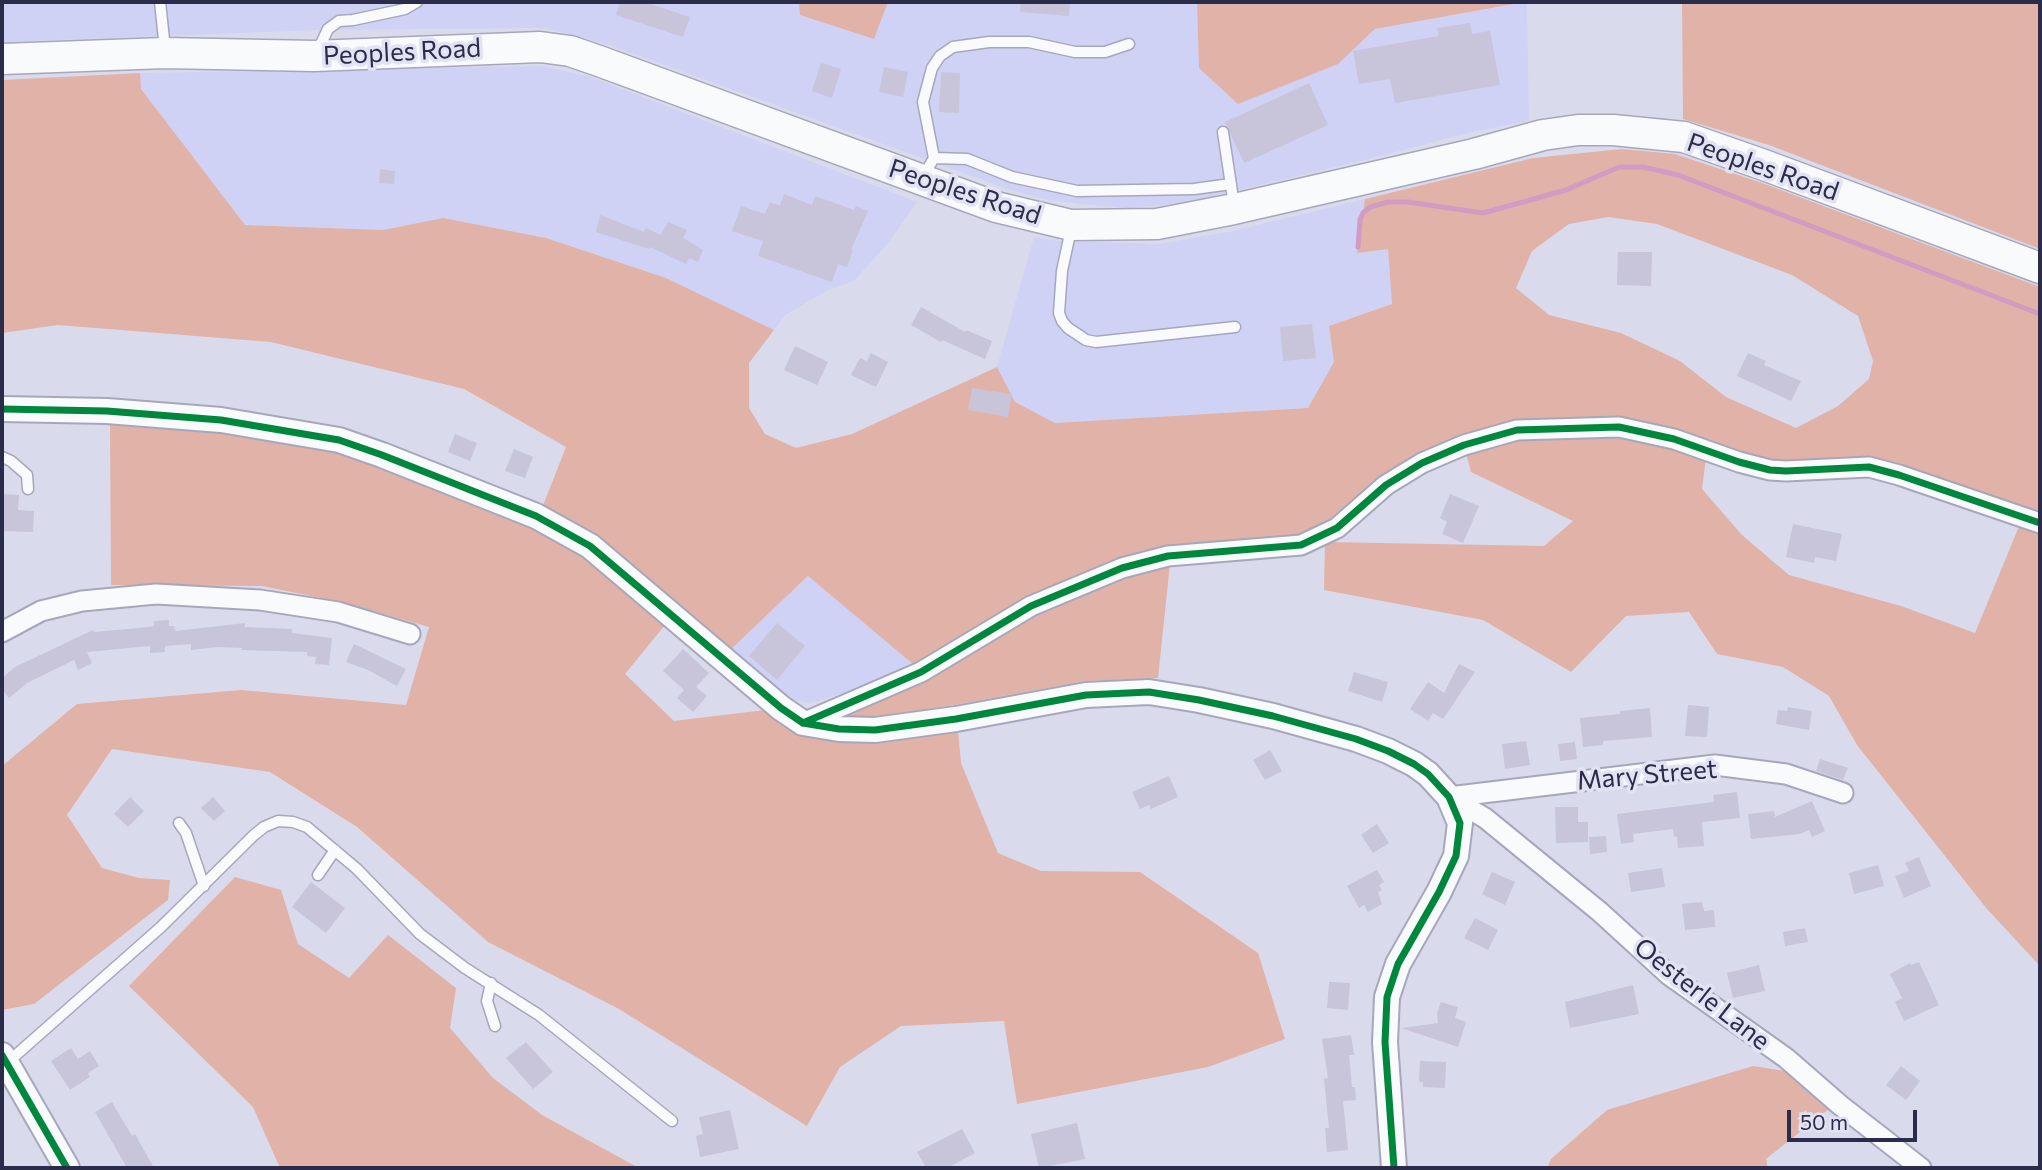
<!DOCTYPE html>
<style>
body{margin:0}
#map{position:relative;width:2042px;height:1170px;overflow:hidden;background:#d9dbec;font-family:Commissioner,sans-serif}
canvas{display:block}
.frame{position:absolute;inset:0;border:4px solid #2b2c4a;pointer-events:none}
.scale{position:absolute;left:1787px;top:1110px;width:130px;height:32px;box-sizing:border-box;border:4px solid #2b2c4a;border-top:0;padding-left:9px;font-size:21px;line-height:24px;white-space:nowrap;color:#2b2c4a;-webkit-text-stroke:5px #e1e3f3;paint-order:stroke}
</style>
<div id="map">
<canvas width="2042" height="1170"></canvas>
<div class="frame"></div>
<div class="scale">50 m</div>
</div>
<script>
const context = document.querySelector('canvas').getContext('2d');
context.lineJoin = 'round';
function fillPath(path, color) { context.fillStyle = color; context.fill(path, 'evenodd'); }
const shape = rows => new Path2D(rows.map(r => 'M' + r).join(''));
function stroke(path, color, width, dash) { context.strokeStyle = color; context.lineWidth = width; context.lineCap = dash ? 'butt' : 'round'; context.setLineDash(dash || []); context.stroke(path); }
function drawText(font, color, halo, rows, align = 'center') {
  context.font = font + ' Commissioner,sans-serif'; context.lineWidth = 7; context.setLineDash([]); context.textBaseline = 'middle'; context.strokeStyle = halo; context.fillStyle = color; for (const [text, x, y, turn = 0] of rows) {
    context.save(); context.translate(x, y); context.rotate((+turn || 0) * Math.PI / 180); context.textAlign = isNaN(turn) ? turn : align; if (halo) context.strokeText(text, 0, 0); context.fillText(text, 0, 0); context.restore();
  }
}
const built = shape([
 [2,2,799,2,801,15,874,39,888,2,1197,2,1200,68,1338,64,1375,29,1527,2,1529,121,1476,131,1365,160,1188,202,1130,208,1080,204,1043,199,1005,188,606,44,545,28,318,30,2,42],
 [543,66,591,77,917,202,889,242,854,281,828,290,785,315,774,330,666,278,546,238,443,218,383,230,245,225,140,89,140,73],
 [1365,199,1357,253,1388,248,1392,304,1329,326,1334,362,1309,408,1055,423,1015,402,997,367,1034,237,1058,241,1158,244,1233,231],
 [808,576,914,665,888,679,811,703,787,699,729,651]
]);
const forest = shape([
 [799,2,888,2,874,39,800,15],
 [1197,2,1525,2,1375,29,1338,64,1238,104,1199,68],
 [1682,2,2040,2,2040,249,1769,145,1683,119],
 [140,73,141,89,245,225,383,230,443,218,546,238,666,278,774,330,749,363,749,408,765,434,796,448,852,434,997,367,1015,402,1055,423,1308,408,1334,362,1329,326,1392,304,1388,249,1357,253,1365,199,1533,158,1622,149,1675,154,1762,183,2040,287,2040,518,1868,460,1781,463,1627,420,1604,418,1415,459,1391,471,1333,522,1309,535,1035,595,914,665,808,576,729,651,601,538,567,517,542,508,566,447,464,389,271,342,58,325,2,333,2,80],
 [1608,217,1657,224,1792,275,1858,316,1873,361,1869,379,1838,406,1796,428,1726,397,1680,361,1621,333,1549,315,1516,288,1532,251,1569,224],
 [110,421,227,432,342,452,565,538,665,625,625,674,674,721,765,710,781,724,805,735,834,740,869,742,958,731,961,763,998,853,1041,871,1140,872,1258,953,1285,1039,1208,1067,1017,1104,1004,1021,901,1026,840,1067,807,1126,619,1009,488,942,357,827,270,772,112,749,67,815,102,868,139,878,170,880,168,900,34,1004,2,1010,2,766,77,704,241,690,406,705,429,627,345,603,262,586,111,585],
 [1635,436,1706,458,1702,489,1742,535,1789,575,1901,606,1975,633,2020,524,2040,530,2040,966,1987,909,1857,745,1829,696,1783,667,1717,654,1689,612,1626,616,1571,672,1483,620,1324,590,1325,542,1544,546,1573,521,1471,472,1466,453,1518,438],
 [1170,564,1158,678,1085,681,872,720,834,718,866,707,926,678,1035,614,1118,579],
 [235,877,281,890,298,944,349,978,388,935,456,988,450,1028,493,1078,542,1115,639,1168,280,1168,253,1107,129,986],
 [1753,1066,1785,1071,1830,1108,1766,1159,1768,1168,1547,1168,1551,1159,1607,1110]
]);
const stream = shape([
 [1358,247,1360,220,1363,213,1370,207,1388,202,1408,202,1483,213,1566,190,1619,167,1643,167,1678,175,2040,314]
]);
const building = shape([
 [620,2,645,2,690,17,683,37,616,15],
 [1021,2,1070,2,1069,16,1020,12],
 [1470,23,1472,34,1490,31,1500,85,1395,103,1390,79,1359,84,1353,51,1439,36,1437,28],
 [821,63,841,69,832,98,812,91],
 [884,67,908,72,903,97,879,92],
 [941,72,960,73,959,113,939,112],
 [1309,83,1328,125,1244,163,1225,122],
 [380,169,395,171,394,184,379,183],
 [784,194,812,205,815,196,854,210,856,206,868,211,851,250,853,250,847,267,838,264,832,282,758,256,763,241,732,231,741,206,765,214,770,202,780,206],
 [600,215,644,232,646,228,661,235,668,222,687,230,683,238,703,250,698,262,689,258,686,264,650,247,649,249,596,232],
 [1618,252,1652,252,1651,286,1617,285],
 [921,307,965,332,966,330,992,341,985,359,942,340,941,342,911,325],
 [1312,324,1316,358,1283,361,1280,327],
 [795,346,828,362,817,385,784,370],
 [871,353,888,362,876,387,851,375,860,358,867,361],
 [1748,353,1766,361,1764,365,1801,381,1791,401,1737,376],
 [972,388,1012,394,1008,417,968,410],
 [455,434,477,443,470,461,448,452],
 [514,449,533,457,525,478,505,471],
 [2,494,19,495,18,510,34,511,33,532,2,531],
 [1450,494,1479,506,1463,543,1442,534,1447,522,1440,518],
 [1793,524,1842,534,1836,561,1815,557,1814,563,1786,557],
 [169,620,169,626,174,626,175,631,245,623,245,627,292,629,292,633,332,638,329,665,315,664,316,657,307,656,307,652,242,650,242,648,218,647,191,650,191,644,165,646,165,652,150,653,150,646,87,652,92,663,78,670,74,660,27,683,9,698,2,689,2,678,15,667,93,630,94,632,149,627,154,626,154,621],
 [777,623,805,646,777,680,749,656],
 [354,644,406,669,397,686,368,670,346,662],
 [683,649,709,673,696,687,707,696,693,712,677,698,684,690,663,671],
 [1459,664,1475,672,1443,719,1433,713,1428,721,1410,709,1428,682,1444,693],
 [1354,672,1388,682,1382,702,1348,691],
 [1688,705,1709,707,1707,737,1685,736],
 [1788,707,1812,711,1809,730,1776,724,1778,710,1787,711],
 [1650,708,1652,737,1603,741,1603,745,1583,747,1580,718,1620,714,1620,711],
 [1526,741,1530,765,1505,769,1502,744],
 [1575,742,1577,759,1560,761,1558,744],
 [1270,750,1282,771,1265,780,1253,760],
 [1820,759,1848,768,1843,780,1816,771],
 [1169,776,1178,797,1151,809,1149,805,1140,809,1132,792],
 [1737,792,1740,818,1702,822,1704,846,1678,848,1677,836,1674,837,1673,829,1633,834,1634,842,1621,844,1617,814,1714,802,1713,795],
 [130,797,144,811,128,827,114,814],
 [213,797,225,811,214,821,201,808],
 [1812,801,1825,831,1812,837,1809,830,1800,834,1751,839,1748,814,1774,811,1775,817],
 [1555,807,1578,807,1578,822,1588,822,1588,842,1556,843],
 [1377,824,1389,843,1373,853,1361,835],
 [1606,836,1607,852,1590,854,1589,837],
 [1919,857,1931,886,1904,898,1895,876,1909,871,1905,863],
 [1878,865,1884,886,1854,894,1849,873],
 [1662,868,1665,887,1631,892,1628,873],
 [1377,870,1384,882,1379,885,1382,890,1378,892,1382,904,1368,912,1364,905,1359,908,1347,886],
 [1492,872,1515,882,1505,905,1482,894],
 [311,882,345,908,326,933,292,907],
 [1702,902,1704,911,1714,910,1715,927,1685,930,1682,904],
 [1475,918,1498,930,1488,950,1464,938],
 [1805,928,1808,942,1785,946,1783,932],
 [1919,962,1939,1005,1904,1021,1895,1002,1902,998,1890,974,1910,963,1911,965],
 [1759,965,1765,991,1733,998,1727,973],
 [1329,982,1350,983,1348,1010,1327,1008],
 [1633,985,1639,1014,1570,1028,1565,1002],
 [1441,1002,1458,1007,1455,1018,1466,1022,1458,1047,1401,1028,1438,1023,1437,1013],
 [1351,1035,1354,1055,1349,1055,1352,1087,1355,1087,1356,1100,1343,1101,1348,1150,1327,1152,1325,1128,1329,1128,1324,1079,1328,1078,1322,1039],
 [526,1042,553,1072,533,1089,506,1058],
 [71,1048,78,1059,90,1051,99,1066,88,1073,90,1077,70,1090,51,1061],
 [1420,1061,1446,1062,1445,1088,1423,1087,1423,1082,1419,1082],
 [1901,1066,1920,1081,1906,1100,1886,1085],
 [112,1102,132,1136,135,1134,154,1168,127,1168,95,1112],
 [730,1110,739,1149,700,1157,696,1136,703,1134,699,1117],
 [1077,1123,1085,1159,1039,1168,1031,1134],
 [962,1129,975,1153,947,1168,926,1168,917,1152]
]);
const service = shape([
 [160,2,165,49],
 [318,50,328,29,339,21,353,20,405,9,417,2],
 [1223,132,1234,205],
 [934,158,967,159,1012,177,1077,191,1194,189,1231,184],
 [924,175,934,158,923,102,932,68,940,56,953,47,989,42,1029,42,1075,52,1105,52,1129,44],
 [1071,229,1062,271,1059,313,1062,321,1068,328,1086,340,1096,342,1235,327],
 [2,457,11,461,27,475,28,489],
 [179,823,186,833,204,886],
 [318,875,335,850],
 [491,983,487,1001,495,1026],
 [8,1062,161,927,254,835,264,827,278,821,293,822,307,827,357,869,420,934,465,968,539,1015,672,1121]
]);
const minor = shape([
 [2,632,41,611,82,601,156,594,260,600,338,612,410,634],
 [803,723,921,672,1031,606,1122,568,1168,556,1301,545,1337,528,1386,485,1422,463,1464,445,1517,430,1619,427,1674,439,1739,462,1770,470,1786,471,1869,467,1899,475,2040,523],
 [1449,797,1485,818,1600,912,1669,975,1786,1058,1840,1105,1921,1168],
 [1449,797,1715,765,1786,774,1843,793]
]);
const tertiary = shape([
 [2,409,107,411,221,420,339,440,382,455,536,516,590,546,781,708,803,723,839,729,875,730,956,719,1086,695,1149,692,1199,700,1273,716,1356,739,1388,751,1414,764,1428,774,1449,797,1460,823,1456,856,1439,892,1398,964,1387,997,1385,1042,1394,1168],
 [2,1055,67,1168]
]);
const primary = shape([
 [2,59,165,53,314,56,540,47,570,51,599,61,996,207,1071,225,1157,224,1234,209,1474,154,1543,135,1578,130,1613,130,1684,137,1764,165,2040,268]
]);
const cycleway = shape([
 [2,409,107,411,221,420,339,440,382,455,536,516,590,546,781,708,803,723,839,729,875,730,956,719,1086,695,1149,692,1199,700,1273,716,1356,739,1388,751,1414,764,1428,774,1449,797,1460,823,1456,856,1439,892,1398,964,1387,997,1385,1042,1394,1168],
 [803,723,921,672,1031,606,1122,568,1168,556,1301,545,1337,528,1386,485,1422,463,1464,445,1517,430,1619,427,1674,439,1739,462,1770,470,1786,471,1869,467,1899,475,2040,523],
 [2,1055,67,1168]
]);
const streetNames = [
 ["Peoples Road",402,52,-3],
 ["Peoples Road",1763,167,19],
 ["Peoples Road",965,192,18],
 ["Mary Street",1647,775,-5],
 ["Oesterle Lane",1702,994,38]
];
fillPath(built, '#cfd2f5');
fillPath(forest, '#e1b2a8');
stroke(stream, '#d19cc4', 5);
fillPath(building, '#c8c4da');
stroke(service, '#a6a7bc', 13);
stroke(minor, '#a6a7bc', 23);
stroke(tertiary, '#a6a7bc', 28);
stroke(primary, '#a6a7bc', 33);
stroke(service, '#f9fafc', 10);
stroke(minor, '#f9fafc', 19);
stroke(tertiary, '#f9fafc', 24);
stroke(primary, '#f9fafc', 30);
stroke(cycleway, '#00873e', 7);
drawText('26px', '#2b2c4a', '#e1e3f3', streetNames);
</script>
